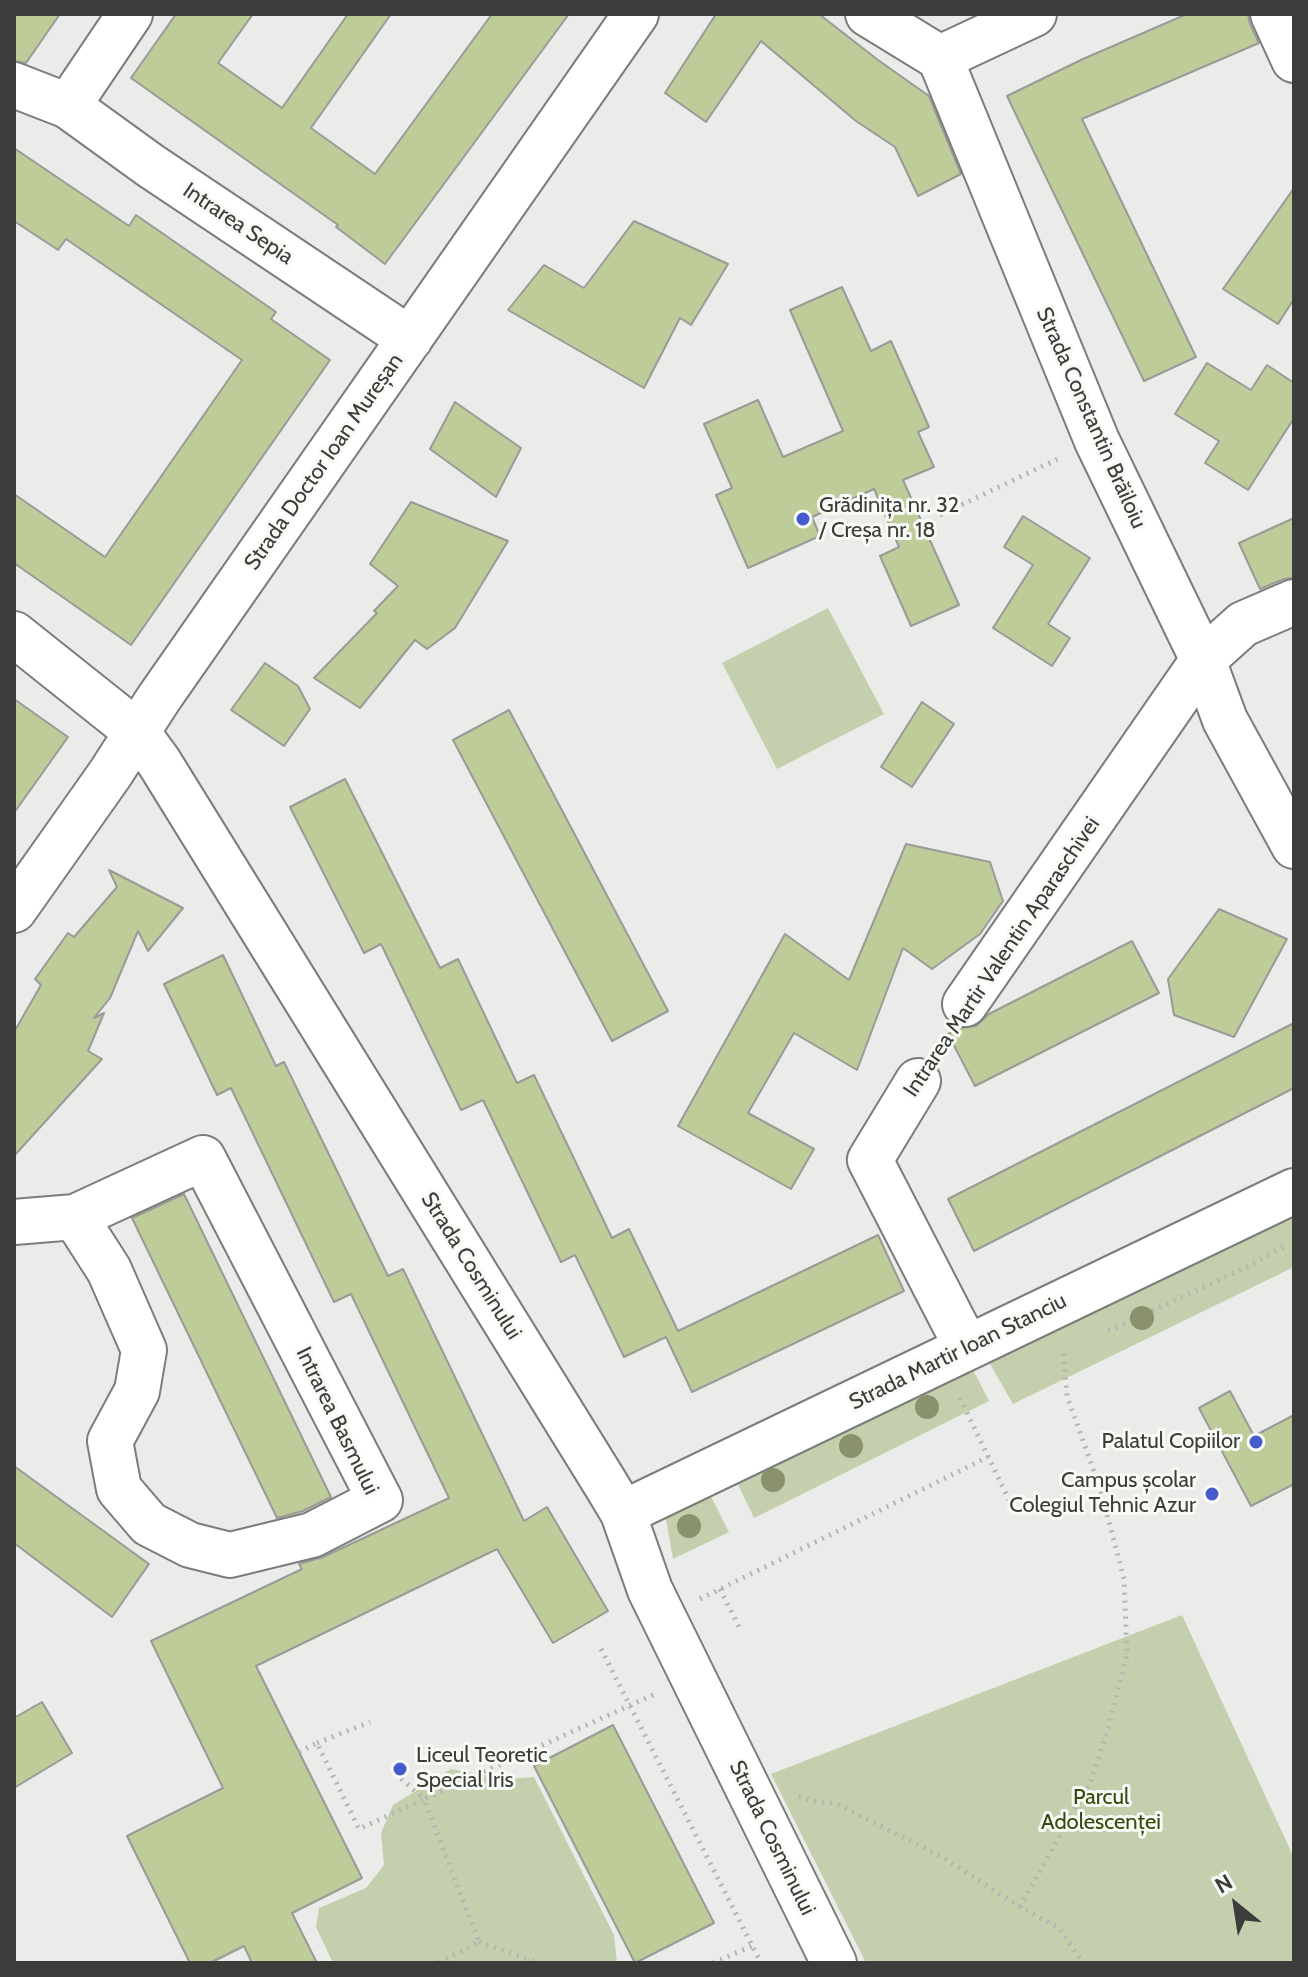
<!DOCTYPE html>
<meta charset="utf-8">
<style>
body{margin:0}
#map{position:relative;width:1308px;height:1977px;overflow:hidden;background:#ebece9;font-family:Cabin,sans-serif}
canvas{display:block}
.frame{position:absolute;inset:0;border:16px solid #3c3c3b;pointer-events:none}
.north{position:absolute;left:1196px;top:1865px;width:80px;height:80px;-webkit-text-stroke:6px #f8faf6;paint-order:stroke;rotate:330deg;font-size:22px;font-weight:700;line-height:32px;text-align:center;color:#3c3c3b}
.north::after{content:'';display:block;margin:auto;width:28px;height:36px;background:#3c3c3b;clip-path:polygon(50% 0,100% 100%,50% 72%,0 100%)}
</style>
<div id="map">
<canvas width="1308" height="1977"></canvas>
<div class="frame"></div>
<div class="north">N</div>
</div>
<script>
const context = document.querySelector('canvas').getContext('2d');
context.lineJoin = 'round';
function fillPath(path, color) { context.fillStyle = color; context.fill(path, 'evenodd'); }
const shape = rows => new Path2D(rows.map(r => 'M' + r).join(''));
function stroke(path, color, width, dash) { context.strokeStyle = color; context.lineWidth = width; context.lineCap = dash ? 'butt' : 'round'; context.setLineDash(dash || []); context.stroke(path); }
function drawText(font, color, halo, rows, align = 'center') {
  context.font = font + ' Cabin,sans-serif'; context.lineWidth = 6; context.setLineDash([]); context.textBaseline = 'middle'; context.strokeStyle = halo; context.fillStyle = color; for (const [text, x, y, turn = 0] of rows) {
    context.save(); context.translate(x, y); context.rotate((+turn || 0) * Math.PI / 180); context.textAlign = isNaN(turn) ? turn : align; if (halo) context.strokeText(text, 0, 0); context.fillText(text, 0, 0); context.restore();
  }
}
const green = shape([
 [828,608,884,714,777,769,722,663],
 [1294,1191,1294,1267,1013,1404,978,1343],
 [967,1358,989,1401,754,1518,733,1474],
 [706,1487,729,1532,673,1559,664,1508],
 [1182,1615,1294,1858,1294,1963,866,1963,771,1774],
 [451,1769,507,1779,534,1777,614,1935,617,1963,333,1963,316,1927,319,1908,366,1888,384,1865,381,1833,393,1805]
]);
const building = shape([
 [14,14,60,14,26,63,14,61,14,14],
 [176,14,253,14,218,63,282,108,348,14,391,14,311,128,375,174,492,14,569,14,385,264,336,227,338,225,131,78,176,14],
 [716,14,819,14,878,60,929,96,961,174,918,196,895,147,856,121,761,41,706,122,665,93,716,14],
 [1187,14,1248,14,1250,24,1259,43,1082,119,1196,357,1144,381,1007,96,1083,59,1187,14],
 [14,148,129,226,136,215,276,312,271,319,330,360,131,645,14,563,14,494,105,557,242,360,66,239,58,250,14,221,14,148],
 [1294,188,1294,299,1278,324,1223,289,1294,188],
 [634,221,728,264,691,325,680,318,644,388,508,310,544,265,584,288,634,221],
 [842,287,871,351,891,341,929,427,918,432,934,467,903,480,959,605,911,626,880,556,899,547,874,489,812,517,820,536,748,568,716,495,732,488,704,424,758,400,783,457,843,431,790,310,842,287],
 [1207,363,1251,390,1267,365,1294,383,1294,418,1248,490,1205,463,1219,441,1175,414,1207,363],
 [455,402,521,448,496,497,430,449,455,402],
 [411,502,508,541,455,628,427,649,415,640,360,708,314,678,377,613,374,611,398,586,370,564,411,502],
 [1023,516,1090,558,1048,624,1070,638,1052,666,993,628,1033,565,1004,547,1023,516],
 [1294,518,1294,578,1284,579,1260,589,1239,543,1294,518],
 [265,663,298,686,310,709,284,746,231,710,265,663],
 [14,699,68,737,14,813,14,699],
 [922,702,954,724,912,787,881,767,922,702],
 [509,710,668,1011,612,1041,453,740,509,710],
 [345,779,440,968,458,959,517,1083,534,1075,612,1238,629,1229,678,1331,878,1235,904,1291,692,1392,666,1337,624,1357,575,1255,561,1262,483,1100,461,1110,381,944,364,953,290,807,345,779],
 [906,844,990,862,1003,901,980,934,932,969,903,948,857,1070,794,1033,748,1113,814,1149,791,1189,678,1126,785,934,849,980,906,844],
 [109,870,183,908,148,951,138,931,110,998,94,1018,104,1013,88,1051,102,1059,14,1156,14,1032,41,985,35,979,68,933,74,937,117,887,109,870],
 [1219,909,1287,939,1234,1037,1174,1015,1168,979,1219,909],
 [1132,941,1159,993,975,1086,948,1034,960,1028,976,1026,989,1014,1132,941],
 [223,955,276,1066,284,1062,388,1276,403,1269,524,1521,547,1507,608,1611,553,1643,497,1549,256,1666,362,1878,292,1913,317,1963,252,1963,244,1946,210,1963,190,1963,127,1836,223,1788,151,1641,302,1569,299,1564,323,1557,449,1498,351,1294,334,1302,231,1088,217,1095,164,984,223,955],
 [1294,1023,1294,1088,974,1251,948,1199,1294,1023],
 [184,1194,331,1497,303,1511,277,1518,132,1218,184,1194],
 [1230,1391,1254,1436,1294,1415,1294,1484,1251,1506,1199,1408,1230,1391],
 [14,1466,149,1564,112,1617,14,1543,14,1466],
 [42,1702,72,1753,14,1788,14,1718,42,1702],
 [613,1725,714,1923,635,1963,534,1766,613,1725]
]);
const path = shape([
 [940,515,1062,457],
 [1108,1330,1115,1328,1249,1266,1286,1245],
 [960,1398,1009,1500],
 [720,1589,741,1631],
 [700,1599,988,1457],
 [601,1649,761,1963],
 [317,1743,370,1722],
 [299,1752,317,1743,359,1829,424,1799,397,1775],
 [799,1796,813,1801,837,1804,944,1858,1020,1907,1059,1928,1083,1963],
 [1020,1907,1091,1780,1108,1728,1127,1655,1124,1579,1101,1491,1067,1396,1063,1348],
 [479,1942,539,1963],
 [439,1963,479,1942,424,1799,655,1694],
 [713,1963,752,1946]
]);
const minor = shape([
 [868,14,940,58,1097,441,1203,660,1225,720,1294,846],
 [1273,14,1294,60],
 [940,58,1034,14],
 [14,85,68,106,151,166,410,339],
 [68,106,130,14],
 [14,634,137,732,159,762,605,1483,623,1513,650,1590,834,1963],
 [14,910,110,774,159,698,636,14],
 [965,1004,1203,660,1243,624,1294,602],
 [918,1081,870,1160,967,1348],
 [14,1222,75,1217,203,1158,380,1500,312,1535,230,1555,190,1545,149,1524,119,1489,110,1441,137,1391,144,1350,109,1270,75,1217],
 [623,1513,1294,1191]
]);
const trees = [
 [1142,1318],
 [927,1407],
 [851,1446],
 [773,1480],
 [689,1526]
];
const markers = [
 [803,519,8,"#475ace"],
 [1256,1442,8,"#475ace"],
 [1212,1494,8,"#475ace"],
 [400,1769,8,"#475ace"]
];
const streetNames = [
 ["Intrarea Sepia",238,224,34],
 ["Strada Constantin Brăiloiu",1091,418,66],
 ["Strada Doctor Ioan Mureșan",324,462,-55],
 ["Intrarea Martir Valentin Aparaschivei",1002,957,-56],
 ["Strada Cosminului",471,1266,58],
 ["Strada Martir Ioan Stanciu",958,1352,-26],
 ["Intrarea Basmului",337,1421,64],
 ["Strada Cosminului",772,1838,64]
];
const poiNames = [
 ["Grădinița nr. 32",819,506],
 ["/ Creșa nr. 18",819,531],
 ["Palatul Copiilor",1240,1442,"right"],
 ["Campus școlar",1196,1481,"right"],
 ["Colegiul Tehnic Azur",1196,1506,"right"],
 ["Liceul Teoretic",416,1756],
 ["Special Iris",416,1781]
];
const parkNames = [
 ["Parcul",1101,1798],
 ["Adolescenței",1101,1823]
];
fillPath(green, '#c4cfad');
fillPath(building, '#bdcc99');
stroke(building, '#9a9b98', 2);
stroke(minor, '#7c7d7b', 48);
stroke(path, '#b4b4b2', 5, [2, 6]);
stroke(minor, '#fff', 44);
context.fillStyle = '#89916f';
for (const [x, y] of trees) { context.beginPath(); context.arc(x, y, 12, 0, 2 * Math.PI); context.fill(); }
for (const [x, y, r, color] of markers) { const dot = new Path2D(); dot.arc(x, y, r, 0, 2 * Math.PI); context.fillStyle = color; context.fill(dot); stroke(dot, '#f8faf6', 3); }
drawText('22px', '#3c3c3b', '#f8faf6', streetNames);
drawText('22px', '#3c3c3b', '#f8faf6', poiNames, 'left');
drawText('22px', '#39460c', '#f8faf6', parkNames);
</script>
